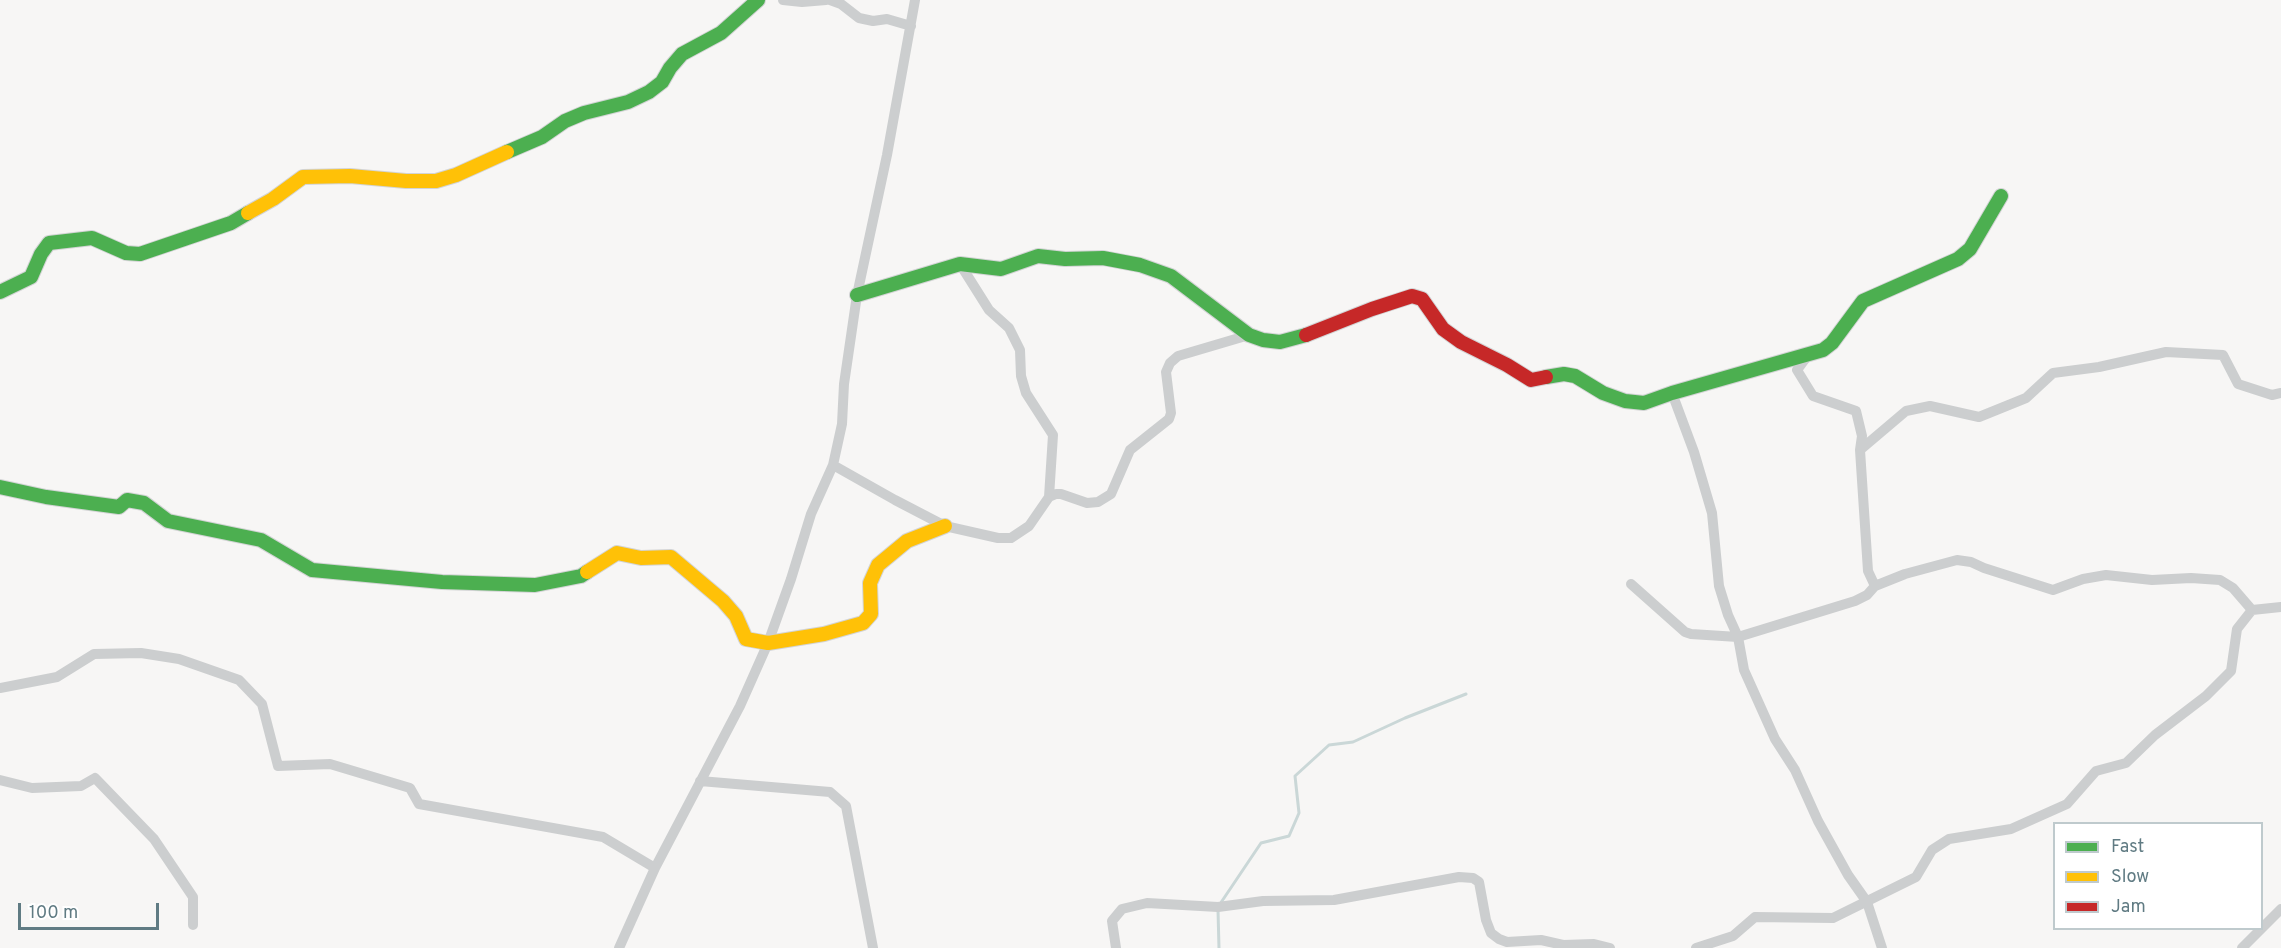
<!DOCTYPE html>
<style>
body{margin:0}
#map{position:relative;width:2281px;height:948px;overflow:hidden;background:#f7f6f5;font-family:Overpass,sans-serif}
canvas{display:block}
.legend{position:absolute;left:2053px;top:822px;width:210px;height:108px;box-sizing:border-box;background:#fff;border:2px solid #bfcacd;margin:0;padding:8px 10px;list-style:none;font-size:18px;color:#607b83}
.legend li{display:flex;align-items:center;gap:12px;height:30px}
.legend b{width:30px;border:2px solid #bfcacd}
.scale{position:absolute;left:18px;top:903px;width:141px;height:27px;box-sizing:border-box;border:3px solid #607b83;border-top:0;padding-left:8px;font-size:18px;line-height:21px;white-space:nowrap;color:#607b83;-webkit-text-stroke:4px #fff;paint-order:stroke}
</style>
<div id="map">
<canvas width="2281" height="948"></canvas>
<ul class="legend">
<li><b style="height:8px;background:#4caf50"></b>Fast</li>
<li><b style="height:8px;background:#ffc107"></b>Slow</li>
<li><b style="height:8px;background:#c62828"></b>Jam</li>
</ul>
<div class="scale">100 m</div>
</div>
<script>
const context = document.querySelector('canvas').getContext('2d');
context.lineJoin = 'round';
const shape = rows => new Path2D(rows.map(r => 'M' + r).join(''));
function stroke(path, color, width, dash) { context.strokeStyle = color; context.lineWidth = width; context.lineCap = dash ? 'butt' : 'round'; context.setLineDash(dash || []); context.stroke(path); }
const stream = shape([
 [1220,904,1261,843,1289,836,1299,813,1295,776,1329,745,1353,742,1405,718,1466,694],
 [1218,910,1219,948]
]);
const street = shape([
 [783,0,802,2,826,0],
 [830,0,841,4,859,18,873,21,887,19,911,26],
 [960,264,989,310,1009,328,1020,350,1021,376,1026,393,1053,435,1049,497],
 [1808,355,1797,370,1813,396,1856,411,1862,436,1860,450],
 [1672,393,1694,452,1712,513,1719,586,1728,615,1738,637,1744,670,1775,739,1795,770,1818,821,1848,875,1867,902,1882,948],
 [833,465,895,500,945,526,998,538,1011,538,1029,526,1049,497,1056,494,1061,494,1087,503,1098,502,1111,494,1130,450,1169,419,1171,413,1166,372,1170,363,1178,356,1249,335],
 [1631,584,1685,632,1691,634,1738,637,1855,601,1867,595,1875,586,1905,574,1957,560,1971,562,1984,568,2053,590,2083,579,2106,575,2152,580,2191,578,2220,580,2233,588,2252,610,2281,607],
 [1875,586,1868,571,1860,450,1906,411,1930,406,1979,417,2026,398,2053,373,2099,367,2166,352,2223,355,2238,384,2272,395,2281,393],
 [0,688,57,677,94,654,141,653,179,659,239,680,262,704,278,766,330,764,410,788,419,804,603,837,655,868],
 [0,780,32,788,81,786,95,778,154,839,193,897,193,925],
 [700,781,830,792,846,806,873,948],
 [619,948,655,868,740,706,768,643,791,579,811,514,833,465,842,424,844,384,857,295,887,155,915,0],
 [1116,948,1112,921,1122,909,1147,903,1218,907,1263,901,1334,900,1459,877,1473,878,1479,882,1486,920,1491,933,1499,939,1507,942,1541,940,1563,945,1594,944,1610,948],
 [1696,948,1733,936,1755,917,1833,918,1916,877,1932,850,1949,839,2011,829,2067,804,2096,771,2126,763,2155,735,2206,696,2231,671,2237,629,2252,610],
 [2242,948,2281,909]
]);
const fast = shape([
 [507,152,542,137,565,121,584,113,628,102,649,92,662,82,670,68,682,54,721,33,758,0],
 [0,292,31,277,41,254,49,243,92,238,126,253,140,254,231,223,248,213],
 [857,295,960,264,1001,269,1038,256,1065,259,1103,258,1140,265,1171,276,1249,335,1263,340,1280,342,1306,335],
 [1546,377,1564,374,1575,376,1603,393,1625,401,1644,403,1672,393,1823,350,1832,343,1863,301,1958,259,1970,249,2001,196],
 [0,487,46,497,119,507,127,500,144,503,168,521,261,540,312,570,442,582,535,585,581,576,587,572]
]);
const slow = shape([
 [248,213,273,199,303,177,350,176,406,181,436,181,456,175,507,152],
 [587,572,617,553,641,558,671,557,723,601,736,616,746,639,768,643,824,634,863,623,871,614,870,583,878,565,907,541,945,526]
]);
const jam = shape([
 [1306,335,1372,309,1412,296,1422,299,1443,329,1461,342,1507,365,1531,380,1546,377]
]);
stroke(stream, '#cad7d7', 3);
stroke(fast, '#d3d4d5', 16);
stroke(slow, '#d3d4d5', 16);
stroke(jam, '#d3d4d5', 16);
stroke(street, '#cccecf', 10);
stroke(fast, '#4caf50', 14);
stroke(slow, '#ffc107', 14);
stroke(jam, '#c62828', 14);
</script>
